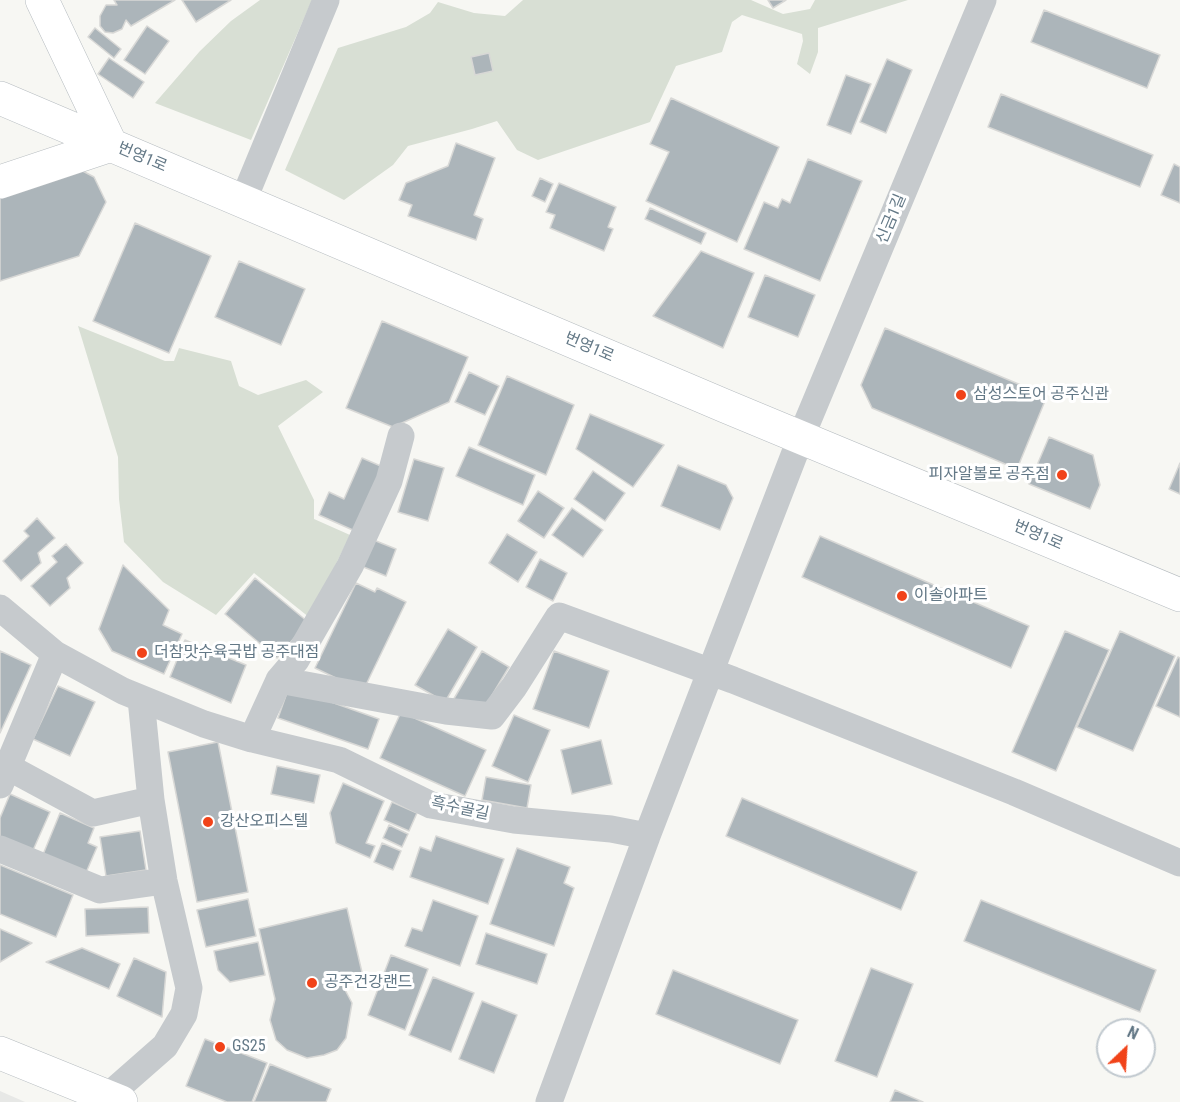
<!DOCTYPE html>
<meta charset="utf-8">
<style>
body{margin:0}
#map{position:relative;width:1180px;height:1102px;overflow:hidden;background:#f7f7f3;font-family:"Roboto Condensed",sans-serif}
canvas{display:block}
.north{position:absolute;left:1096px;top:1018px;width:60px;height:60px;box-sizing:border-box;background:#fff;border:2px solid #c1c9cf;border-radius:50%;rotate:25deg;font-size:16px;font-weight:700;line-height:24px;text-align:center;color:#637886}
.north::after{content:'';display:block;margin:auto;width:21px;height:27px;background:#f14319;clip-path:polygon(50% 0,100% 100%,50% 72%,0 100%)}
</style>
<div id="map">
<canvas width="1180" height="1102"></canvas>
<div class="north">N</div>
</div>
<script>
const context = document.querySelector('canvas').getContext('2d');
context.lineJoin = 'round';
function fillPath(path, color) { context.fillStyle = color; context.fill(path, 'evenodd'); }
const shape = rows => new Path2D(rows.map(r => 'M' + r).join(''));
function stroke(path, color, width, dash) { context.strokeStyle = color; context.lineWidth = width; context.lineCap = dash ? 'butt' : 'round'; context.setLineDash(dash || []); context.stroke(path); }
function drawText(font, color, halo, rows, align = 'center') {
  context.font = font + ' "Roboto Condensed","Noto Sans KR",sans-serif'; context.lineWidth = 6; context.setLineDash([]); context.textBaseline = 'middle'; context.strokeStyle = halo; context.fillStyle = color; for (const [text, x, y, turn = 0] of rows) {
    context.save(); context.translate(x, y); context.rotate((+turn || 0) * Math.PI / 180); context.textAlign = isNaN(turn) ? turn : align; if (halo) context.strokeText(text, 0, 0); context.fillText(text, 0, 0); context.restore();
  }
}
const built = shape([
 [0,1091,25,1102,0,1102]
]);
const green = shape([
 [260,0,312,0,251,140,155,103,200,51,231,21],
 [523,0,751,0,783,14,810,9,815,0,908,0,818,28,818,52,810,74,797,64,803,41,802,34,742,15,732,22,722,52,676,66,650,122,538,160,517,150,497,121,472,129,408,146,393,165,344,200,285,170,338,48,406,27,430,13,438,2,474,13,505,16],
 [78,326,165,361,174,361,179,348,231,361,239,386,258,395,306,380,323,392,278,426,314,500,314,519,350,535,310,618,254,573,216,615,163,582,124,542,119,499,118,457]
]);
const building = shape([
 [114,0,175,0,131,26,126,20,122,29,113,33,105,32,100,26,100,16,106,5,117,5,114,0],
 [182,0,231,0,196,22,182,0],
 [768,0,786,0,773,8,768,0],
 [1044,10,1160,55,1147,88,1031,42,1044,10],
 [147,26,169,41,145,74,124,60,147,26],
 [95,28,121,49,114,58,88,37,95,28],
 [489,53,493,71,475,75,471,57,489,53],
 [109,58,144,82,133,98,98,74,109,58],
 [887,59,912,70,886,133,860,122,887,59],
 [846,75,871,84,851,134,827,125,846,75],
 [1001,94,1153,155,1140,187,988,127,1001,94],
 [671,98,779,147,737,242,646,201,669,152,650,144,671,98],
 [456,143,495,158,474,215,483,219,476,240,408,216,412,205,399,200,406,183,448,166,456,143],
 [808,159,862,181,820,281,744,249,764,202,778,208,782,199,790,203,808,159],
 [1174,164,1180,167,1180,203,1161,195,1174,164],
 [77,168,94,177,106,202,79,256,0,281,0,191,77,168],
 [540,178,553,184,545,202,532,196,540,178],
 [559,183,616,207,608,227,613,229,604,251,550,228,555,215,546,212,559,183],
 [650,208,706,233,701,244,645,219,650,208],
 [135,223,211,256,169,353,93,321,135,223],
 [701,251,754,273,723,348,653,316,701,251],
 [239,261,305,289,281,345,215,317,239,261],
 [765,275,815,295,798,337,748,317,765,275],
 [382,321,468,357,449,402,393,427,346,408,382,321],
 [885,328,1047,396,1017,469,872,408,861,385,885,328],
 [469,372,499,386,485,415,455,402,469,372],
 [507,376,574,405,546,475,478,445,507,376],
 [590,414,664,445,633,487,576,449,590,414],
 [1049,437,1093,455,1100,485,1090,509,1029,484,1049,437],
 [469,447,535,475,523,505,456,476,469,447],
 [362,458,383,467,355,531,319,515,329,492,344,499,362,458],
 [414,459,444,468,428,521,398,512,414,459],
 [1180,463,1180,494,1169,489,1180,463],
 [678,465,726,485,733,498,720,530,661,506,678,465],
 [593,471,625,493,605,521,574,499,593,471],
 [538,491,564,508,544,538,518,521,538,491],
 [572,508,603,530,583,557,552,535,572,508],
 [37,518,55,538,38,553,41,563,21,581,3,561,29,536,24,531,37,518],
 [507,534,537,552,518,582,489,563,507,534],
 [820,536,1029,626,1011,668,802,577,820,536],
 [371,539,396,549,386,576,361,566,371,539],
 [66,544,83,563,67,578,70,588,50,606,31,586,57,562,52,556,66,544],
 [540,559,567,573,553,601,526,587,540,559],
 [123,565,169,610,163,625,182,634,164,674,112,651,99,629,123,565],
 [255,578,308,622,277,658,225,614,255,578],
 [356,583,375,592,377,588,406,602,363,691,315,668,356,583],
 [448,629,477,647,445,702,415,685,448,629],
 [1065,631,1109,650,1056,771,1012,752,1065,631],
 [1120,631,1175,656,1133,751,1077,727,1120,631],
 [185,640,246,665,231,703,170,677,185,640],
 [0,651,31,665,0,733,0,651],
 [482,651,509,667,485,707,452,702,482,651],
 [554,651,609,671,589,728,533,709,554,651],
 [1178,657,1180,658,1180,717,1156,706,1178,657],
 [58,686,95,702,70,756,33,739,58,686],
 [289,687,379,719,368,749,278,718,289,687],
 [401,712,486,750,465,796,380,758,401,712],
 [514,715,550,730,528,782,492,766,514,715],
 [601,740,612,784,572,794,561,750,601,740],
 [218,742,248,892,197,902,168,752,218,742],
 [277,766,320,775,314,803,271,794,277,766],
 [486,777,531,785,527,808,482,800,486,777],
 [343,783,384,801,366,843,375,846,370,858,336,843,330,813,343,783],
 [10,794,50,812,30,857,0,843,0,818,10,794],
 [742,798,917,872,901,910,726,836,742,798],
 [392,802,417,813,409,831,384,820,392,802],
 [60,813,94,828,88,843,97,847,85,875,42,857,60,813],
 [389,825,408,834,402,847,383,838,389,825],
 [140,831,146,870,106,876,100,837,140,831],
 [436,836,504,859,488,904,410,877,420,847,431,851,436,836],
 [382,843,401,851,393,870,374,862,382,843],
 [517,848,570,867,564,883,574,888,554,946,490,924,517,848],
 [0,865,73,895,56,937,0,914,0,865],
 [248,899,256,936,206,947,197,910,248,899],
 [433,900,478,916,460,966,405,946,412,928,422,931,433,900],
 [981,900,1156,970,1140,1012,964,941,981,900],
 [148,907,149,933,86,936,85,909,148,907],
 [347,908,364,981,343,986,352,1003,346,1038,337,1050,324,1055,307,1058,287,1050,276,1040,270,1020,275,999,259,929,347,908],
 [0,929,32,943,0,962,0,929],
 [486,933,547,954,537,984,476,964,486,933],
 [258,942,265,975,230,982,218,970,214,951,258,942],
 [82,948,120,964,109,989,46,962,82,948],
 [391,955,428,969,405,1030,368,1015,391,955],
 [134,958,166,972,162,1017,117,996,134,958],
 [871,968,913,984,877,1077,835,1061,871,968],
 [673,970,798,1020,780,1064,656,1014,673,970],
 [433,977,474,993,451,1052,409,1035,433,977],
 [482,1001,517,1015,494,1073,459,1059,482,1001],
 [205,1039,267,1063,252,1102,227,1102,186,1086,205,1039],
 [270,1064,331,1089,326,1102,254,1102,270,1064],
 [895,1090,923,1102,890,1102,895,1090]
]);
const street = shape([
 [243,201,326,0],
 [0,608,55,654,123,691,204,724,252,739,339,760,431,805,514,820,611,829,647,836,549,1102],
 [279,680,446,711,492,716,514,687,559,616,733,680,1014,792,1180,863],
 [252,739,279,680,296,660,350,566,389,481,401,436],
 [8,767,93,813,151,800],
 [0,785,55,654],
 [647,836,801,437,983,0],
 [0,849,100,890,164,881],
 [107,1097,165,1046,184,1014,189,988,164,881,151,800,141,699]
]);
const secondary = shape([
 [0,98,725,406,1180,595],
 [0,182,111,145,42,0],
 [0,1053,121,1102]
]);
const markers = [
 [961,395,6,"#f14319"],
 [1062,475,6,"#f14319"],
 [902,596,6,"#f14319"],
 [142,653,6,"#f14319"],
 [208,822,6,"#f14319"],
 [312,983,6,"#f14319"],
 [220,1047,6,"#f14319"]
];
const streetNames = [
 ["번영1로",142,158,23],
 ["신금1길",892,219,-67],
 ["번영1로",589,348,23],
 ["번영1로",1038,536,23],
 ["흑수골길",460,809,12]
];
const poiNames = [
 ["삼성스토어 공주신관",973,395],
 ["피자알볼로 공주점",1050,475,"right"],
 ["이솔아파트",914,596],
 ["더참맛수육국밥 공주대점",154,653],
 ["강산오피스텔",220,822],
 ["공주건강랜드",324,983],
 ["GS25",232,1047]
];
fillPath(built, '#e7e8e6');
fillPath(green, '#d8dfd4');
fillPath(building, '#acb5ba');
stroke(building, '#d8d8d6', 1.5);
stroke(secondary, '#b6bcc0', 34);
stroke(street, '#c6cacd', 27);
stroke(secondary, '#fff', 33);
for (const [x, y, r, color] of markers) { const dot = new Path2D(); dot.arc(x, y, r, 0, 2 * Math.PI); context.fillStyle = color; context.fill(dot); stroke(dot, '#fff', 2); }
drawText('16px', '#637886', '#fff', streetNames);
drawText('16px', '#637886', '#fff', poiNames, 'left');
</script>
